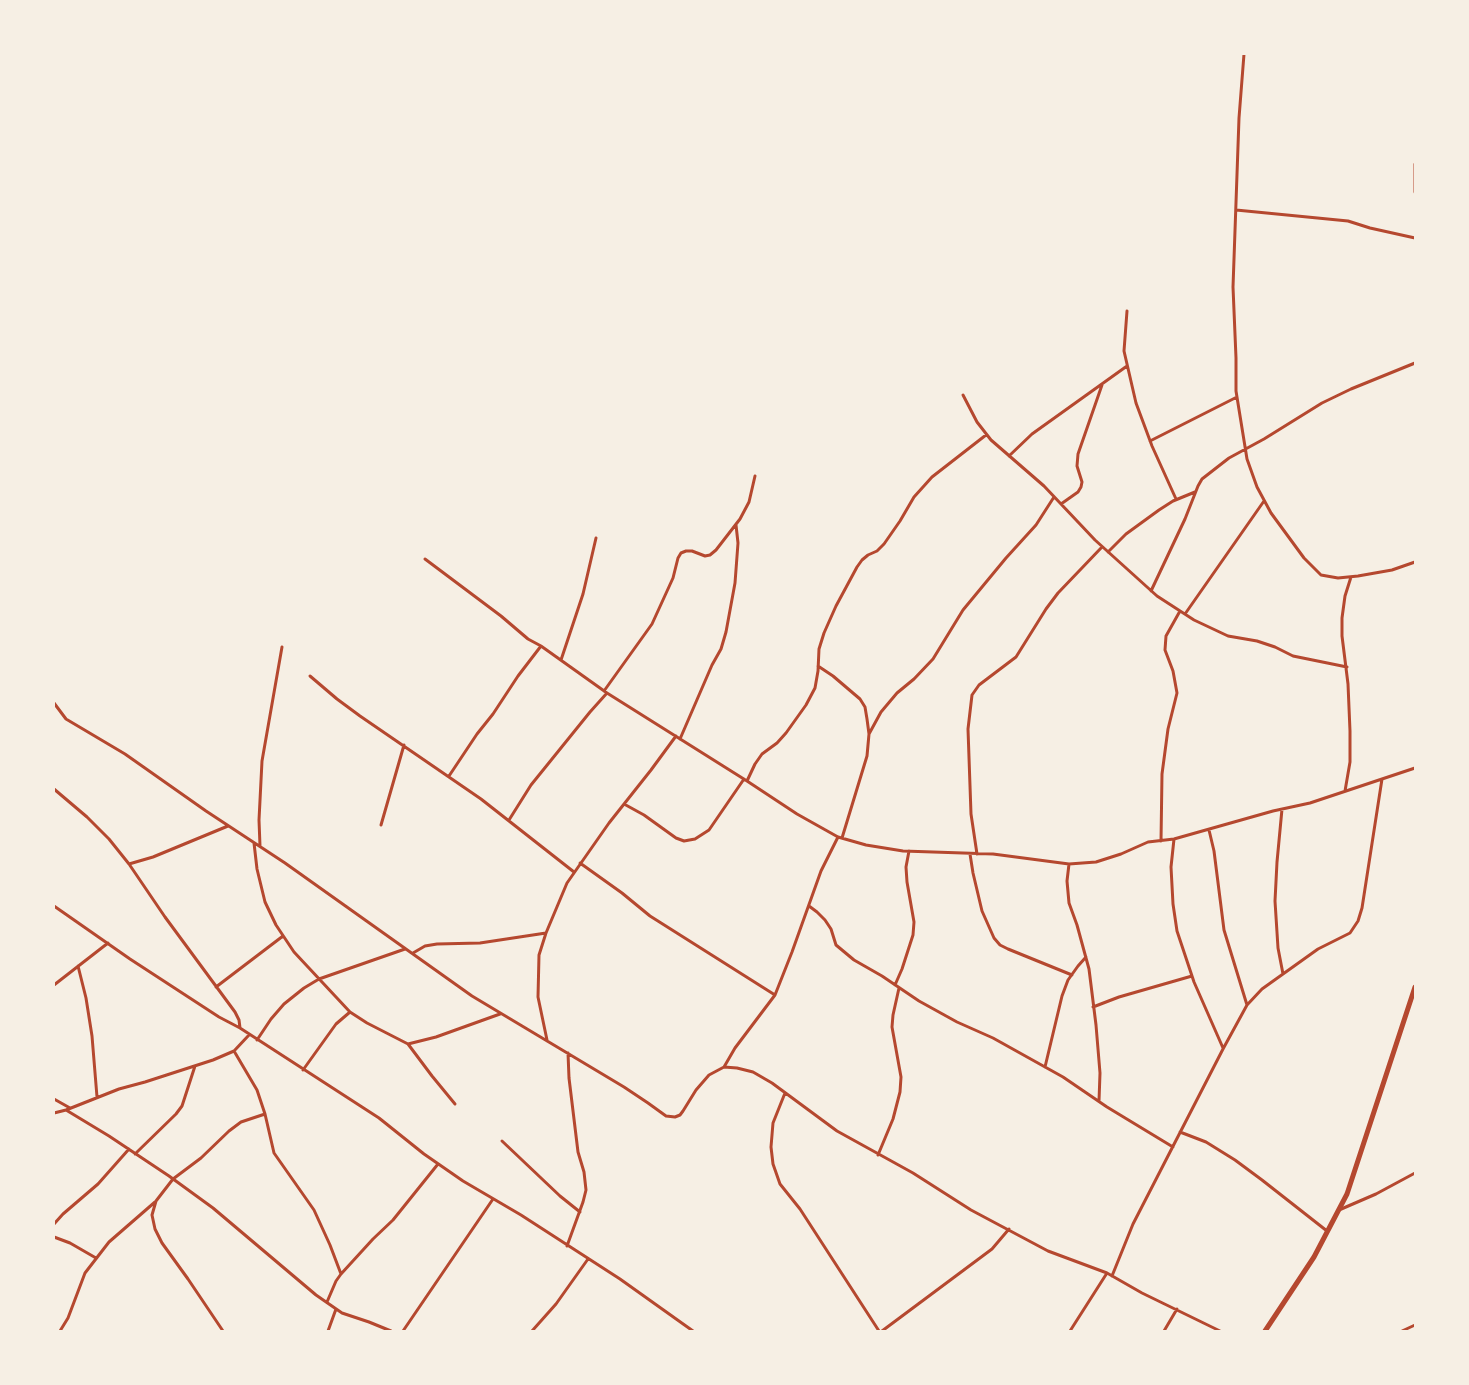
<!DOCTYPE html>
<style>
body{margin:0}
#map{position:relative;width:1469px;height:1385px;overflow:hidden;background:#f6efe4;font-family:"DejaVu Sans",sans-serif}
canvas{display:block}
.frame{position:absolute;inset:0;border:55px solid #f6efe4;pointer-events:none}
</style>
<div id="map">
<canvas width="1469" height="1385"></canvas>
<div class="frame"></div>
</div>
<script>
const context = document.querySelector('canvas').getContext('2d');
context.lineJoin = 'round';
const shape = rows => new Path2D(rows.map(r => 'M' + r).join(''));
function stroke(path, color, width, dash) { context.strokeStyle = color; context.lineWidth = width; context.lineCap = dash ? 'butt' : 'round'; context.setLineDash(dash || []); context.stroke(path); }
const minor = shape([
 [1244,54,1239,118,1233,287,1236,358,1236,391,1247,459,1257,487,1271,513,1304,558,1321,575,1338,578,1358,576,1392,570,1415,562],
 [1415,164,1415,192],
 [1236,210,1348,221,1370,228,1415,238],
 [1127,311,1124,351,1136,403,1152,446,1176,499],
 [963,395,977,422,991,440,1044,486,1095,540,1157,596,1194,620,1228,636,1257,641,1275,647,1293,656,1347,667],
 [1150,441,1237,397],
 [1009,456,1032,434,1127,366],
 [1061,504,1078,492,1081,487,1082,482,1077,466,1078,454,1102,385],
 [1108,552,1126,534,1159,510,1173,501,1195,492],
 [425,559,501,616,528,639,541,646,607,693,747,781,797,814,838,837,866,845,903,851,993,854,1069,864,1096,862,1121,854,1148,842,1174,839,1273,811,1310,803,1415,768],
 [1151,591,1185,519,1198,486,1202,479,1229,458,1264,439,1322,403,1351,389,1415,363],
 [1185,614,1264,501],
 [561,660,583,594,596,538],
 [818,666,833,676,860,699,865,707,867,719,869,734,867,756,842,838],
 [310,676,337,699,360,716,481,799,574,872],
 [604,691,652,624,673,578,678,558,681,553,686,551,692,551,705,556,710,555,716,550,740,519,749,502,755,476],
 [54,703,66,719,125,754,206,811,285,863,472,996,624,1087,648,1103,666,1116,675,1117,680,1115,683,1111,696,1090,709,1075,724,1067,737,1068,753,1072,772,1083,837,1131,913,1173,971,1210,1048,1251,1107,1273,1142,1293,1220,1331],
 [869,734,881,712,897,693,914,679,933,659,963,610,1006,558,1036,525,1054,497],
 [680,739,712,665,721,649,726,632,735,583,738,543,736,525],
 [449,776,477,734,493,714,518,676,541,646],
 [747,781,755,764,762,754,777,743,786,733,806,705,815,688,818,671,819,649,824,633,836,606,857,567,862,560,868,555,877,551,884,544,900,521,914,497,932,477,986,435],
 [54,789,87,817,109,839,129,864,165,917,235,1012,239,1020,240,1028],
 [1345,791,1350,762,1350,731,1348,684,1342,636,1342,618,1345,596,1351,577],
 [624,804,644,815,676,838,684,841,695,839,709,830,744,779],
 [1282,809,1277,862,1275,901,1278,948,1283,974],
 [509,820,531,785,590,712,607,693],
 [381,825,404,745],
 [1209,830,1214,851,1224,930,1247,1005],
 [1174,839,1171,867,1173,904,1177,931,1194,982,1223,1048],
 [1161,841,1162,774,1168,729,1177,693,1173,671,1165,650,1166,636,1180,611],
 [254,843,257,869,265,902,276,925,294,952,350,1012,367,1023,408,1044,436,1037,500,1014],
 [260,846,259,820,262,761,282,647],
 [970,854,973,873,982,911,994,938,1000,945,1008,949,1072,975],
 [977,854,971,814,968,729,972,695,979,685,1016,657,1046,609,1058,593,1102,547],
 [580,863,622,893,650,916,775,995],
 [129,864,153,857,228,826],
 [1069,864,1067,881,1069,903,1077,925,1089,969,1096,1025,1100,1073,1099,1101],
 [54,906,130,959,219,1017,240,1028,379,1118,424,1154,463,1181,521,1215,620,1279,693,1331],
 [809,906,817,912,825,920,831,929,836,945,854,960,882,976,919,1001,957,1022,993,1038,1063,1077,1107,1107,1173,1147],
 [413,953,425,946,437,944,480,943,546,933],
 [78,966,86,998,92,1036,97,1097],
 [54,985,108,943],
 [895,985,902,969,913,935,914,922,907,882,906,867,909,851],
 [216,987,283,936],
 [1093,1007,1119,997,1192,976],
 [257,1040,271,1019,284,1004,304,988,319,979,405,949],
 [547,1040,538,997,539,955,546,933,567,883,609,823,651,770,676,736],
 [408,1044,432,1076,455,1104],
 [234,1051,257,1090,265,1114,274,1153,314,1210,330,1245,341,1274],
 [724,1067,735,1048,775,995,792,952,821,871,838,837],
 [1045,1067,1062,996,1068,980,1078,966,1086,957],
 [303,1070,336,1024,350,1012],
 [785,1093,773,1123,771,1147,773,1164,780,1184,800,1209,879,1331],
 [54,1099,70,1108],
 [66,1110,109,1136,169,1176,213,1208,316,1295,342,1313,369,1322,391,1331],
 [54,1113,66,1110,119,1089,145,1082,213,1060,234,1051,249,1035],
 [1180,1132,1206,1142,1235,1160,1262,1180,1327,1231],
 [502,1141,560,1196,580,1212],
 [135,1154,176,1114,182,1106,195,1066],
 [878,1155,893,1119,900,1092,901,1077,892,1027,893,1015,899,988],
 [1339,1210,1376,1194,1415,1173],
 [54,1224,63,1214,98,1184,129,1149],
 [54,1237,70,1243,96,1258],
 [567,1246,583,1202,586,1190,584,1172,578,1152,569,1078,568,1053],
 [1112,1276,1133,1224,1223,1049,1247,1005,1262,989,1318,949,1350,933,1358,921,1362,908,1382,779],
 [327,1302,336,1281,341,1274,373,1239,393,1220,438,1164],
 [60,1331,68,1318,85,1273,109,1242,155,1202],
 [223,1331,188,1279,162,1243,155,1229,152,1215,156,1201,173,1179,201,1158,229,1131,241,1122,265,1114],
 [328,1331,336,1309],
 [403,1331,493,1199],
 [532,1331,556,1304,588,1259],
 [882,1331,992,1249,1009,1229],
 [1070,1331,1107,1273],
 [1164,1331,1177,1309],
 [1402,1331,1415,1325]
]);
const secondary = shape([
 [1265,1331,1314,1257,1347,1194,1415,987]
]);
stroke(minor, '#b5482f', 3);
stroke(secondary, '#b5482f', 5);
</script>
